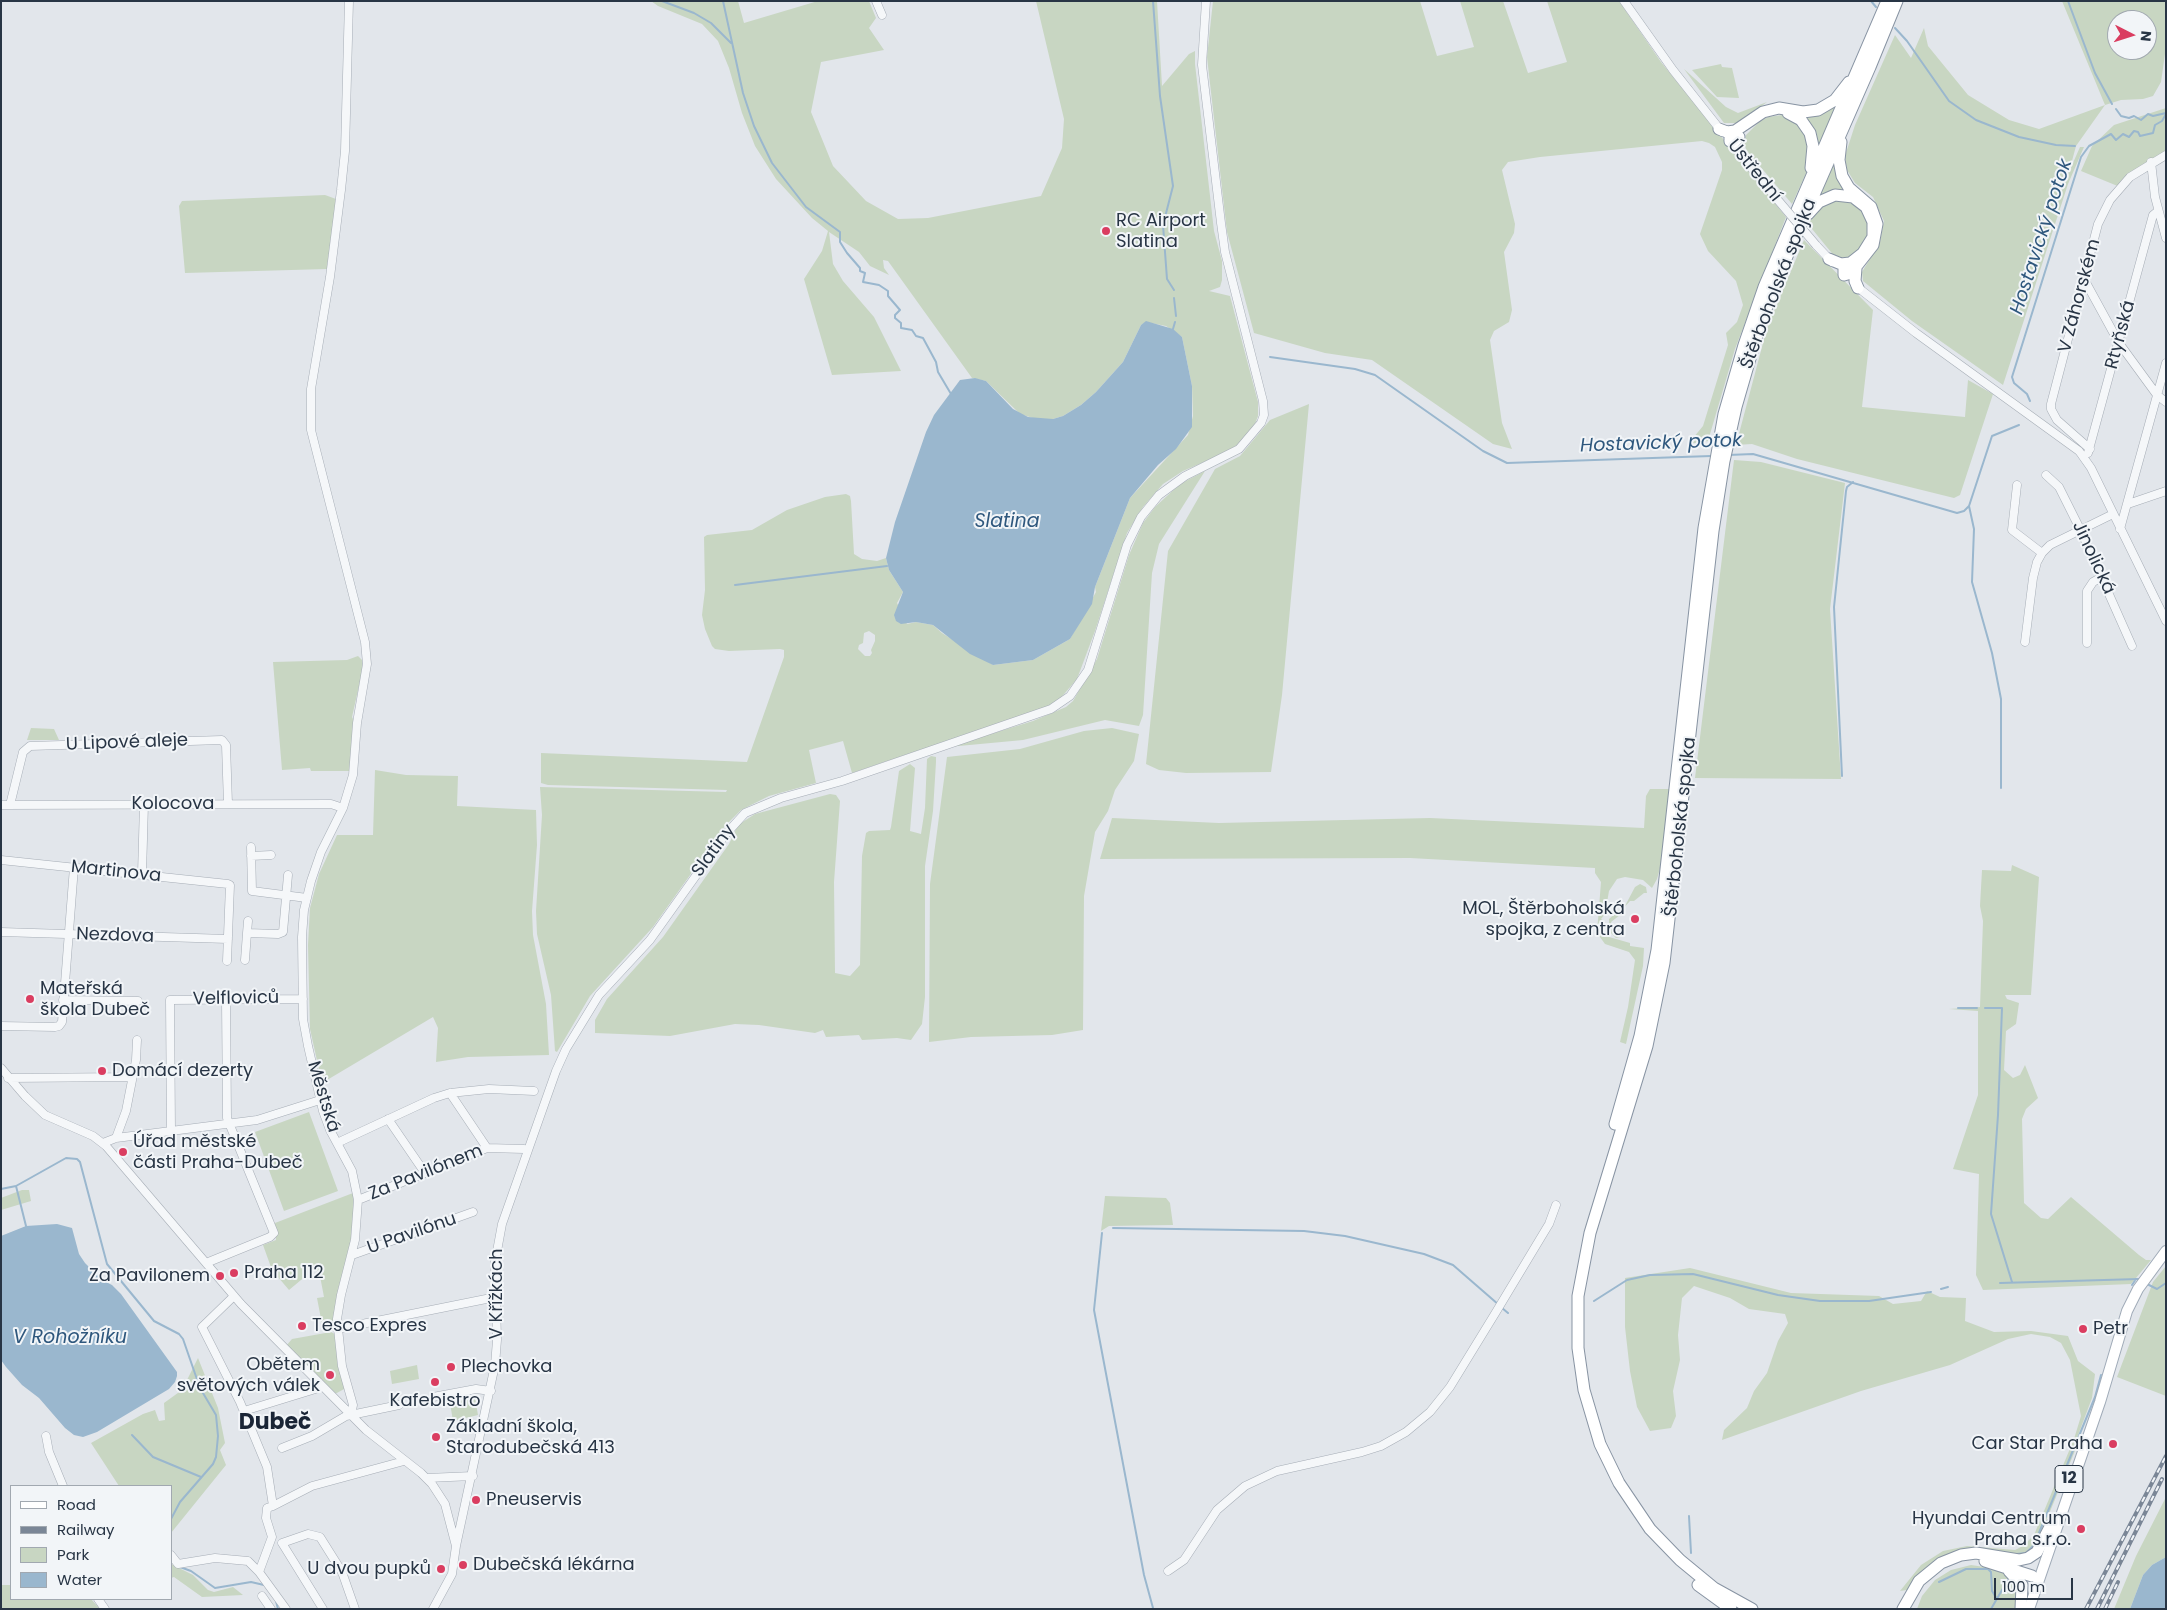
<!DOCTYPE html>
<meta charset="utf-8">
<style>
body{margin:0}
#map{position:relative;width:2167px;height:1610px;overflow:hidden;background:#e2e6eb;font-family:Poppins,sans-serif}
canvas{display:block}
.frame{position:absolute;inset:0;border:2px solid #283545;pointer-events:none}
.legend{position:absolute;left:10px;top:1485px;width:162px;height:115px;box-sizing:border-box;background:#f2f5f8;border:1px solid #a1a8b0;margin:0;padding:6px 9px;list-style:none;font-size:15px;color:#283545}
.legend li{display:flex;align-items:center;gap:10px;height:25px}
.legend b{width:25px;border:1px solid #a1a8b0}
.north{position:absolute;left:2107px;top:10px;width:50px;height:50px;box-sizing:border-box;background:#f2f5f8;border:1px solid #a1a8b0;border-radius:50%;rotate:95deg;font-size:14px;font-weight:700;line-height:20px;text-align:center;color:#283545}
.north::after{content:'';display:block;margin:auto;width:18px;height:22px;background:#da3d60;clip-path:polygon(50% 0,100% 100%,50% 72%,0 100%)}
.scale{position:absolute;left:1994px;top:1578px;width:79px;height:22px;box-sizing:border-box;border:2px solid #283545;border-top:0;padding-left:6px;font-size:15px;line-height:18px;white-space:nowrap;color:#283545;-webkit-text-stroke:4px #f2f5f8;paint-order:stroke}
</style>
<div id="map">
<canvas width="2167" height="1610"></canvas>
<div class="frame"></div>
<ul class="legend">
<li><b style="height:6px;background:#fff"></b>Road</li>
<li><b style="height:6px;background:#7a8696"></b>Railway</li>
<li><b style="height:14px;background:#c8d6c2"></b>Park</li>
<li><b style="height:14px;background:#9ab7ce"></b>Water</li>
</ul>
<div class="north">N</div>
<div class="scale">100 m</div>
</div>
<script>
const context = document.querySelector('canvas').getContext('2d');
context.lineJoin = 'round';
function fillPath(path, color) { context.fillStyle = color; context.fill(path, 'evenodd'); }
const shape = rows => new Path2D(rows.map(r => 'M' + r).join(''));
function stroke(path, color, width, dash) { context.strokeStyle = color; context.lineWidth = width; context.lineCap = dash ? 'butt' : 'round'; context.setLineDash(dash || []); context.stroke(path); }
function drawText(font, color, halo, rows, align = 'center') {
  context.font = font + ' Poppins,sans-serif'; context.lineWidth = 4; context.setLineDash([]); context.textBaseline = 'middle'; context.strokeStyle = halo; context.fillStyle = color; for (const [text, x, y, turn = 0] of rows) {
    context.save(); context.translate(x, y); context.rotate((+turn || 0) * Math.PI / 180); context.textAlign = isNaN(turn) ? turn : align; if (halo) context.strokeText(text, 0, 0); context.fillText(text, 0, 0); context.restore();
  }
}
const green = shape([
 [651,1,738,1,744,23,818,1,869,1,876,18,869,28,884,50,821,62,811,112,833,166,866,201,898,219,928,218,1041,196,1062,148,1064,119,1036,1,1157,1,1162,86,1189,54,1195,51,1195,64,1214,231,1222,261,1222,280,1220,287,1209,291,1230,296,1258,402,1258,416,1253,429,1240,443,1227,452,1183,471,1163,484,1143,507,1127,533,1095,631,1077,679,1059,700,1044,708,852,773,843,741,809,750,816,783,769,796,741,810,725,826,653,927,590,996,557,1052,555,1051,551,995,537,934,536,911,542,815,540,787,726,792,727,790,548,785,541,783,541,753,747,762,784,657,784,650,780,649,729,651,715,649,712,646,705,629,702,615,705,590,704,537,707,535,752,530,787,510,825,497,846,494,850,496,851,501,854,554,862,559,877,561,886,558,889,570,903,592,897,603,907,624,916,622,933,625,942,633,993,665,1033,660,1070,639,1096,592,1095,587,1130,498,1188,435,1193,416,1192,386,1182,337,1166,326,1146,322,1141,325,1123,362,1096,392,1081,405,1063,416,1053,419,1036,419,1020,414,986,381,972,378,888,261,883,260,884,268,889,275,870,266,859,252,829,232,833,264,843,281,874,317,901,371,832,375,804,279,822,251,828,231,812,218,776,179,755,146,742,113,729,68,718,41,702,24,658,6],
 [869,631,875,635,875,641,871,650,872,653,870,656,865,656,858,649,859,645,863,643,864,633],
 [1213,1,1420,1,1437,56,1474,47,1460,1,1503,1,1528,73,1567,62,1547,1,1619,1,1661,62,1786,217,1735,349,1708,441,1688,444,1703,426,1728,345,1726,333,1737,322,1743,305,1736,281,1708,251,1700,234,1722,170,1722,162,1715,147,1709,143,1702,141,1540,157,1508,162,1502,170,1515,224,1514,233,1504,252,1512,310,1509,322,1494,331,1490,340,1502,423,1512,449,1493,444,1372,360,1325,353,1254,333,1227,232,1207,57],
 [2062,1,2166,1,2165,54,2161,82,2153,96,2143,99,2121,100,2105,105,2076,146,2069,172,2080,147,2084,147,2068,184,2003,385,1912,321,1863,281,1862,272,1880,242,1884,221,1873,197,1855,183,1847,170,1845,156,1855,125,1895,35,1911,58,1924,28,1928,46,1968,95,2009,120,2039,129,2105,105],
 [2117,20,2147,20,2147,50,2117,50],
 [1721,64,1722,67,1732,68,1739,98,1717,97,1692,70],
 [1684,69,1726,107,1738,113,1767,102,1739,123,1724,123],
 [1836,106,1818,149,1816,132,1805,117,1826,112],
 [2166,108,2166,154,2120,187,2081,171,2092,146,2114,125],
 [1782,115,1794,119,1809,137,1807,171,1792,204,1747,151,1744,144,1746,135,1759,122,1768,117],
 [1833,164,1838,179,1845,190,1834,190,1818,196],
 [325,195,336,199,327,269,185,273,179,206,182,201],
 [1850,199,1869,218,1867,243,1846,259,1835,257,1808,224,1812,215,1827,201],
 [1804,240,1873,310,1862,407,1965,417,1968,380,1993,394,1960,495,1954,498,1797,459,1752,444,1736,445,1767,328],
 [1309,404,1282,695,1271,772,1186,773,1159,770,1146,764,1168,551,1215,469,1240,456,1270,420],
 [1734,460,1761,462,1845,483,1830,609,1841,779,1695,778],
 [1205,471,1159,544,1152,573,1143,715,1139,726,1105,720,1023,740,948,747,1033,721,1066,707,1073,701,1097,659,1129,555,1143,523,1155,507,1180,484],
 [358,656,362,660,363,668,352,717,354,721,351,771,311,771,310,768,282,770,273,662,347,660],
 [31,728,54,729,59,740,27,740],
 [1112,728,1139,734,1134,761,1115,790,1108,811,1095,832,1084,896,1083,1030,1052,1035,971,1037,929,1042,930,884,947,757,1020,749,1084,731],
 [931,756,936,757,936,762,933,811,925,866,925,997,922,1024,911,1040,897,1038,862,1040,859,1035,826,1037,823,1030,815,1033,759,1025,735,1024,670,1036,595,1033,595,1020,607,999,663,937,729,844,738,825,755,814,830,794,836,795,840,801,834,882,835,973,850,976,860,965,862,856,866,833,869,831,890,830,891,827,899,771,910,764,915,768,910,831,921,834,925,808,927,759],
 [375,770,406,775,458,776,457,806,536,810,537,845,532,911,533,935,546,1004,549,1055,468,1057,436,1062,438,1028,433,1017,322,1083,310,1029,308,945,310,908,319,874,337,835,373,835],
 [1650,789,1671,789,1662,861,1657,879,1652,888,1643,880,1625,877,1617,879,1609,891,1605,914,1601,919,1604,921,1604,931,1609,937,1630,943,1630,946,1644,948,1643,966,1626,1044,1620,1042,1628,1007,1635,960,1629,952,1605,944,1597,933,1601,882,1595,873,1595,868,1410,858,1100,859,1112,818,1219,823,1430,818,1644,828,1646,796],
 [2012,865,2039,877,2031,995,2005,995,2007,999,2019,1003,2016,1024,2006,1031,2004,1070,2013,1078,2020,1075,2025,1065,2038,1098,2026,1109,2022,1119,2024,1203,2041,1218,2048,1219,2071,1197,2139,1255,2146,1260,2151,1260,2131,1284,1983,1290,1976,1275,1979,1174,1953,1169,1978,1095,1978,1011,1949,1009,1980,1007,1983,921,1980,906,1982,870,2011,871],
 [1640,884,1646,887,1647,893,1644,893,1634,901,1630,901,1621,911,1624,912,1611,922,1613,931,1620,937,1616,938,1609,931,1609,919,1626,904,1635,887],
 [309,1112,338,1191,284,1211,255,1132],
 [22,1190,29,1190,31,1201,1,1210,1,1198],
 [353,1193,354,1206,350,1249,339,1286,332,1326,329,1322,322,1324,317,1298,324,1297,319,1271,313,1270,289,1290,272,1270,263,1245,276,1240,275,1223],
 [1105,1196,1166,1198,1170,1203,1173,1225,1109,1226,1101,1231],
 [2166,1266,2166,1396,2117,1377,2153,1282],
 [1690,1268,1791,1293,1879,1296,1893,1304,1921,1301,1927,1291,1940,1297,1966,1298,1965,1321,1994,1332,2031,1331,2068,1336,2078,1361,2095,1374,2092,1398,2077,1438,2079,1441,2035,1548,2022,1556,1966,1550,1950,1553,1928,1566,1907,1590,1900,1591,1921,1565,1943,1551,1967,1546,2015,1550,2023,1546,2034,1535,2074,1439,2081,1416,2070,1360,2061,1343,2050,1337,2031,1334,2008,1339,1950,1365,1861,1391,1722,1440,1724,1430,1747,1408,1754,1391,1767,1373,1778,1341,1788,1323,1785,1314,1749,1309,1730,1298,1694,1286,1682,1298,1678,1335,1680,1360,1673,1391,1676,1416,1671,1428,1650,1431,1637,1407,1630,1371,1625,1327,1625,1278],
 [331,1332,335,1334,346,1388,335,1394,286,1346,292,1339],
 [198,1358,218,1408,225,1443,220,1450,226,1465,171,1533,171,1486,119,1486,91,1443,143,1414,155,1410,159,1421,165,1420,164,1403,182,1390],
 [417,1365,419,1379,392,1384,390,1371],
 [475,1398,478,1415,453,1421,450,1403],
 [2166,1497,2166,1557,2152,1565,2143,1575,2130,1609,2114,1609,2136,1556],
 [171,1564,193,1575,208,1590,214,1592,233,1587,243,1595,202,1597,174,1577,171,1578],
 [1971,1565,1998,1569,2018,1582,2017,1609,1917,1609,1922,1596,1935,1580,1951,1570],
 [1,1585,11,1585,11,1599,91,1599,100,1609,1,1609]
]);
const water = shape([
 [1146,321,1173,329,1182,337,1192,386,1192,427,1176,449,1158,465,1130,498,1095,587,1092,604,1070,639,1033,660,993,665,970,654,933,625,916,622,901,624,896,621,894,615,903,592,889,570,886,558,895,522,926,432,934,415,960,380,975,378,986,381,1013,409,1028,417,1053,419,1063,416,1081,405,1096,392,1123,362,1141,325],
 [57,1224,72,1228,79,1254,85,1263,102,1280,112,1285,121,1294,177,1372,177,1376,175,1382,169,1389,97,1432,83,1437,74,1435,65,1428,39,1398,22,1385,6,1367,1,1360,1,1236,26,1226],
 [2166,1557,2166,1609,2130,1609,2143,1575,2152,1565]
]);
const stream = shape([
 [662,1,694,13,711,23,731,43],
 [723,1,743,93,754,126,772,163,806,207,840,232,840,242,847,253,860,268,860,271,865,273,863,282,879,285,888,291,888,296,900,310,895,315,895,318,901,323,901,328,912,330,916,336,923,338,936,362,938,372,951,394],
 [1153,1,1160,96,1173,186,1163,225,1167,279,1174,290],
 [1871,1,1876,7],
 [2068,1,2095,73,2112,104],
 [1895,28,1907,41,1949,101,1976,120,2019,137,2056,145,2075,146],
 [2116,109,2121,116,2129,118,2134,116,2141,120,2148,114,2153,116,2166,113],
 [1174,298,1176,316],
 [1173,329,1175,322],
 [1270,357,1355,369,1375,375,1483,451,1507,463,1711,456],
 [2030,401,2027,394,2014,383,2012,377,2081,157,2089,146,2111,134,2116,140,2123,134,2129,137,2134,131,2138,132,2140,136,2153,133,2155,125,2162,121,2166,114],
 [1728,455,1753,454,1957,513,1964,511,1969,506,1992,436,2019,425],
 [1969,506,1974,529,1972,582,1992,653,2001,699,2001,788],
 [735,585,887,566],
 [1842,776,1834,607,1846,491,1847,487,1853,482],
 [1958,1008,1977,1008],
 [1985,1008,2002,1008,1998,1115,1991,1214,2012,1282],
 [16,1186,26,1226],
 [1,1189,16,1186,66,1158,77,1159,80,1162,107,1264,154,1321,179,1334,183,1339,200,1388,216,1415,218,1436,216,1457,213,1464,180,1502,171,1519],
 [1113,1228,1304,1231,1345,1236,1424,1254,1453,1265,1499,1305],
 [1102,1233,1094,1310,1144,1575,1153,1608],
 [2000,1283,2139,1279],
 [2147,1284,2157,1289,2166,1283],
 [2132,1285,2136,1279],
 [1941,1289,1948,1287],
 [1594,1301,1627,1280,1650,1275,1693,1274,1778,1295,1820,1301,1869,1301,1931,1292],
 [1502,1308,1508,1313],
 [132,1435,153,1457,201,1477],
 [1689,1516,1691,1553],
 [2017,1554,2026,1553,2034,1545,2095,1397,2101,1375],
 [180,1567,191,1571,215,1588,251,1582,264,1585],
 [1939,1582,1966,1569,1988,1569,1991,1572,1992,1591,1997,1599],
 [276,1601,278,1609],
 [1991,1609,2009,1578]
]);
const minor = shape([
 [349,1,345,151,341,190,330,277,311,389,311,430,365,642,367,664,357,723,353,775,343,808,321,852,311,881,304,910,302,937,303,1019,308,1046,323,1111,330,1130,352,1171,358,1200,355,1240,341,1295,337,1319,342,1366,353,1405,351,1415],
 [876,1,882,15],
 [1624,1,1673,70,1722,132],
 [1729,141,1777,199],
 [2151,162,2155,197,2166,238],
 [1816,245,1832,262],
 [2084,279,2119,343,2157,395,2166,402],
 [1856,286,1916,333,2079,451,2091,468,2166,621],
 [2090,449,2057,420,2051,409,2051,404,2098,224,2110,200,2130,177,2166,155],
 [2088,453,2153,215,2158,211],
 [2046,475,2059,487,2080,529,2132,646],
 [2017,485,2012,530,2042,553],
 [2128,504,2166,491],
 [2120,529,2166,363],
 [2025,642,2033,578,2037,562,2042,553,2050,545,2113,514],
 [2087,643,2087,591,2093,582,2102,577],
 [1,805,331,804,343,808],
 [10,805,23,752,30,746,222,740,226,745,228,804],
 [251,847,252,891,307,898],
 [251,856,271,855],
 [1,860,228,884,230,885,227,961],
 [142,874,144,804],
 [1,932,228,939],
 [247,933,248,921],
 [245,960,247,933,278,934,283,932,288,875],
 [63,1000,138,1001],
 [1,1026,55,1027,59,1026,62,1022,74,867],
 [1,1068,25,1096,45,1115,93,1136,106,1146,241,1304,366,1430,421,1473,432,1484,445,1504,456,1546,452,1574,433,1609],
 [8,1078,132,1077],
 [450,1093,487,1148],
 [388,1119,425,1173],
 [171,1131,170,1000,303,999],
 [116,1138,126,1111,136,1060,137,1040],
 [103,1143,116,1138,257,1120,320,1100],
 [337,1143,434,1098,450,1093,489,1089,534,1091],
 [358,1200,487,1148,524,1149],
 [352,1255,473,1212],
 [206,1263,270,1237,274,1233,227,1118,226,1000],
 [234,1296,202,1327,240,1402,267,1467,273,1506,267,1508,266,1518,272,1537,259,1572,286,1609],
 [337,1329,496,1297],
 [433,1397,476,1389,491,1391],
 [244,1411,322,1387],
 [46,1436,49,1452,63,1486],
 [282,1448,312,1436,346,1416,399,1405],
 [427,1478,473,1476],
 [273,1506,312,1486,404,1461],
 [456,1546,495,1365,497,1340,495,1262,502,1224,556,1071,566,1049,599,995,650,940,725,835,745,813,781,798,842,781,1051,709,1070,696,1088,670,1127,545,1141,517,1159,495,1185,476,1239,449,1261,423,1264,415,1263,401,1225,252,1221,223,1202,65,1206,1],
 [171,1555,178,1564,215,1558,248,1561,259,1572],
 [1168,1571,1184,1560,1217,1510,1245,1486,1277,1471,1362,1452,1381,1446,1406,1432,1430,1412,1450,1387,1496,1312,1549,1224,1556,1205],
 [262,1596,271,1609],
 [98,1599,105,1609],
 [323,1609,282,1543,308,1534,320,1537,342,1572,355,1609]
]);
const major = shape([
 [2029,1609,2100,1402,2127,1311,2138,1289,2166,1251]
]);
const highway = shape([
 [1788,113,1801,120,1810,133,1813,146,1811,168],
 [1719,129,1727,132,1735,131],
 [1739,137,1734,142,1730,141,1730,136,1735,131,1763,112,1779,108,1803,112,1818,110,1835,100,1849,82],
 [1808,214,1819,202,1835,195,1853,197,1866,207,1873,222,1873,237,1863,253,1844,268,1844,275,1851,273,1873,245,1877,224,1871,207,1849,188,1842,176,1839,160,1841,142],
 [1829,259,1841,264,1850,263],
 [1856,268,1855,281,1858,288],
 [1615,1124,1640,1036,1657,950,1704,528,1724,414,1744,345,1764,287,1887,1],
 [1985,1561,2032,1576],
 [2009,1571,2022,1585,2021,1609],
 [1698,1585,1731,1609],
 [1752,1609,1714,1588,1680,1560,1650,1529,1619,1483,1600,1444,1584,1390,1578,1348,1578,1296,1590,1233,1647,1046,1664,963,1713,531,1724,461,1736,407,1756,338,1774,286,1870,67,1897,1],
 [1903,1609,1919,1581,1941,1563,1961,1555,1976,1553,2019,1560,2028,1558,2037,1552,2051,1525]
]);
const rail = shape([
 [2086,1609,2166,1456],
 [2097,1609,2162,1479],
 [2105,1609,2118,1582]
]);
const minorBridge = shape([
 [1777,199,1816,245]
]);
const markers = [
 [1106,231,5,"#da3d60"],
 [1635,919,5,"#da3d60"],
 [30,999,5,"#da3d60"],
 [102,1071,5,"#da3d60"],
 [123,1152,5,"#da3d60"],
 [234,1273,5,"#da3d60"],
 [220,1276,5,"#da3d60"],
 [302,1326,5,"#da3d60"],
 [2083,1329,5,"#da3d60"],
 [451,1367,5,"#da3d60"],
 [330,1375,5,"#da3d60"],
 [435,1382,5,"#da3d60"],
 [436,1437,5,"#da3d60"],
 [2113,1444,5,"#da3d60"],
 [476,1500,5,"#da3d60"],
 [2081,1529,5,"#da3d60"],
 [463,1565,5,"#da3d60"],
 [441,1569,5,"#da3d60"]
];
const shields = [
 [2069,1479,28]
];
const shieldNames = [
 ["12",2069,1479]
];
const streetNames = [
 ["Ústřední",1754,171,51],
 ["Štěrboholská spojka",1779,284,-69],
 ["V Záhorském",2080,296,-75],
 ["Rtyňská",2121,335,-75],
 ["Jinolická",2093,558,65],
 ["U Lipové aleje",127,743,-2],
 ["Kolocova",173,804],
 ["Štěrboholská spojka",1681,827,-84],
 ["Slatiny",714,851,-54],
 ["Martinova",116,872,6],
 ["Nezdova",115,936,2],
 ["Velfloviců",236,999,-1],
 ["Městská",323,1097,73],
 ["Za Pavilónem",426,1173,-22],
 ["U Pavilónu",412,1234,-19],
 ["V Křížkách",497,1294,-90]
];
const poiNames = [
 ["RC Airport",1116,221],
 ["Slatina",1116,242],
 ["MOL, Štěrboholská",1625,909,"right"],
 ["spojka, z centra",1625,930,"right"],
 ["Mateřská",40,989],
 ["škola Dubeč",40,1010],
 ["Domácí dezerty",112,1071],
 ["Úřad městské",133,1142],
 ["části Praha-Dubeč",133,1163],
 ["Praha 112",244,1273],
 ["Za Pavilonem",210,1276,"right"],
 ["Tesco Expres",312,1326],
 ["Petr",2093,1329],
 ["Obětem",320,1365,"right"],
 ["světových válek",320,1386,"right"],
 ["Plechovka",461,1367],
 ["Kafebistro",435,1401,"center"],
 ["Základní škola,",446,1427],
 ["Starodubečská 413",446,1448],
 ["Car Star Praha",2103,1444,"right"],
 ["Pneuservis",486,1500],
 ["Hyundai Centrum",2071,1519,"right"],
 ["Praha s.r.o.",2071,1540,"right"],
 ["Dubečská lékárna",473,1565],
 ["U dvou pupků",431,1569,"right"]
];
const waterNames = [
 ["Hostavický potok",2042,237,-72],
 ["Hostavický potok",1661,444,-2],
 ["Slatina",1007,522],
 ["V Rohožníku",70,1338]
];
const districtNames = [
 ["Dubeč",275,1423]
];
fillPath(green, '#c8d6c2');
fillPath(water, '#9ab7ce');
stroke(stream, '#9ab7ce', 2);
stroke(minor, '#a6adb6', 9);
stroke(major, '#a0abb8', 12);
stroke(highway, '#8894a3', 13);
stroke(minor, '#f5f7f9', 8);
stroke(major, '#fff', 10);
stroke(highway, '#fff', 11);
stroke(rail, '#7a8696', 4);
stroke(rail, '#f2f5f8', 2, [5.5]);
stroke(minorBridge, '#a6adb6', 9, []);
stroke(minorBridge, '#f5f7f9', 8);
for (const [x, y, r, color] of markers) { const dot = new Path2D(); dot.arc(x, y, r, 0, 2 * Math.PI); context.fillStyle = color; context.fill(dot); stroke(dot, '#f2f5f8', 2); }
for (const [x, y, w] of shields) { const box = new Path2D(); box.roundRect(x - w / 2, y - 13.5, w, 27, 4); context.fillStyle = '#f2f5f8'; context.fill(box); stroke(box, '#283545', 1); }
drawText('bold 16px', '#283545', null, shieldNames);
drawText('18px', '#283545', '#f2f5f8', streetNames);
drawText('18px', '#283545', '#f2f5f8', poiNames, 'left');
drawText('italic 19px', '#2e577d', '#f2f5f8', waterNames);
drawText('bold 22px', '#1a2536', '#f2f5f8', districtNames);
</script>
